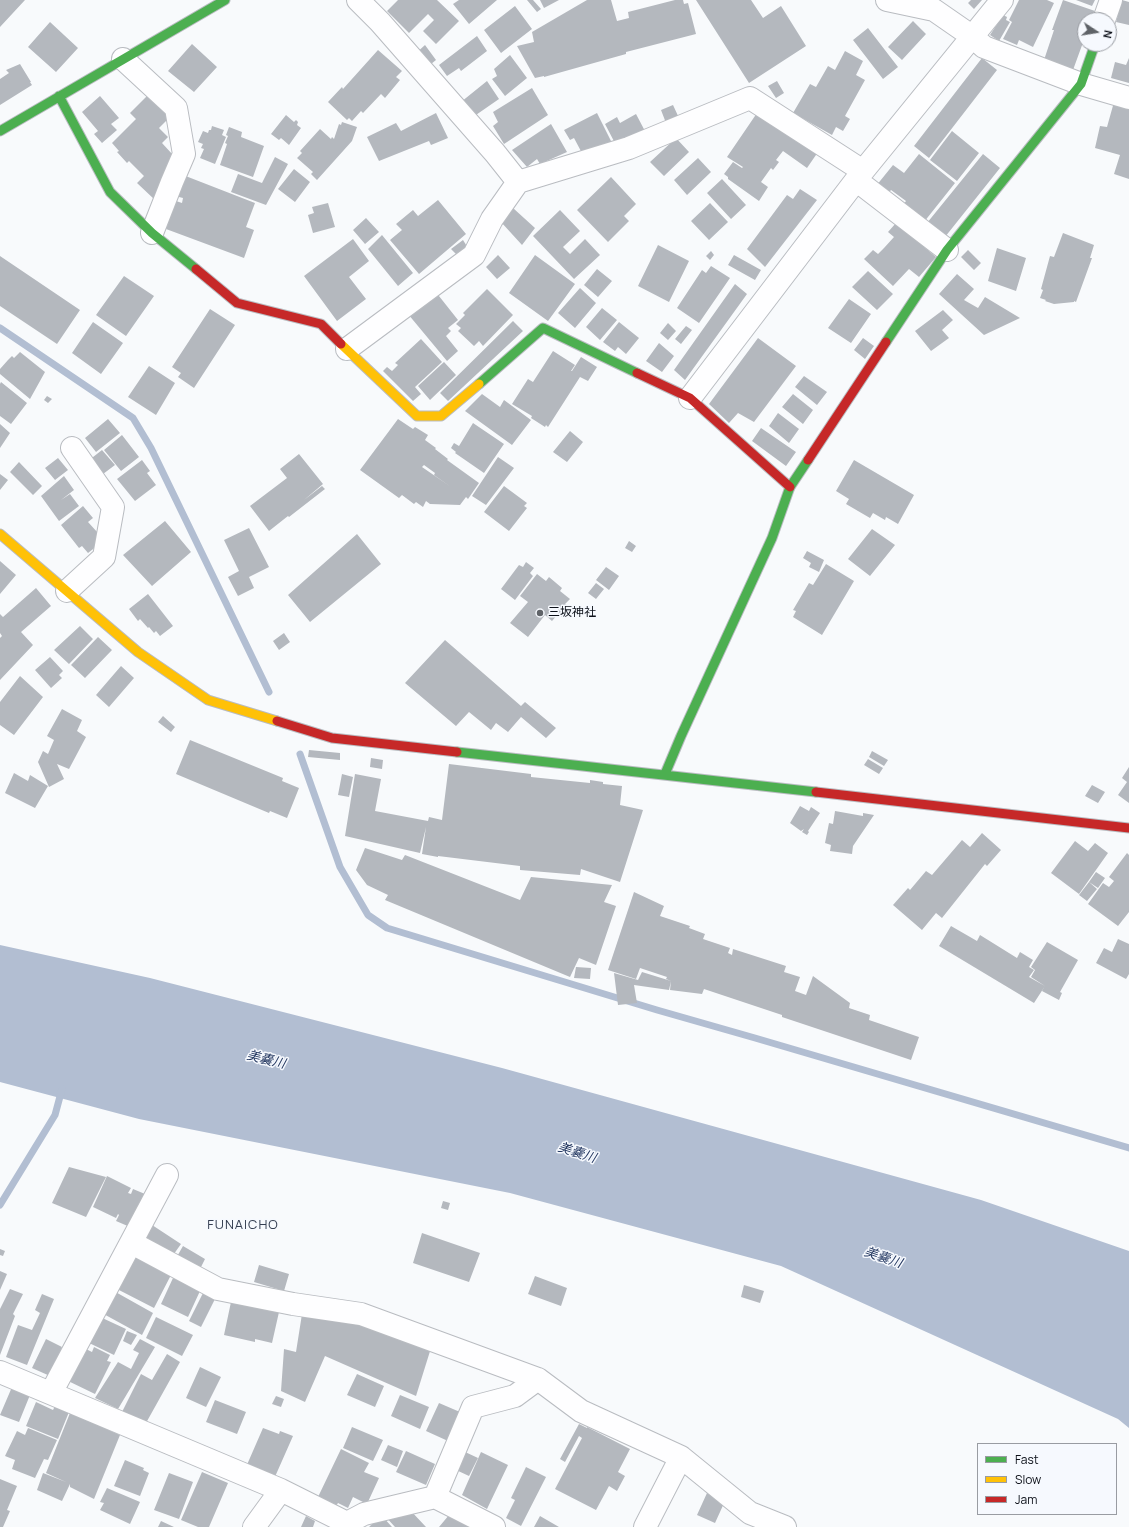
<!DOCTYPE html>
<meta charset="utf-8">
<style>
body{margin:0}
#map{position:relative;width:1129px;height:1527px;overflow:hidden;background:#f8fafc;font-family:Manrope,sans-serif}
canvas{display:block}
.legend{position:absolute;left:977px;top:1443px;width:140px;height:72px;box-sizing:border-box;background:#f6f9fe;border:1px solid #999ca2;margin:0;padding:5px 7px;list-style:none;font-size:12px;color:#0d1119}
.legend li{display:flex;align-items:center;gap:8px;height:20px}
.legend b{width:20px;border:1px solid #999ca2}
.north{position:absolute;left:1077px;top:12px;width:40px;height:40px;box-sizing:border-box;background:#f6f9fe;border:1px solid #999ca2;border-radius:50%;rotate:102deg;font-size:11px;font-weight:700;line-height:16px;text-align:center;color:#0d1119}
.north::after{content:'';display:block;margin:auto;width:14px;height:18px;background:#5f6368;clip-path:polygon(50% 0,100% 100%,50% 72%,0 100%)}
</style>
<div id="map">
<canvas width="1129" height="1527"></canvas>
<ul class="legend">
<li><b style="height:5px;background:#4caf50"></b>Fast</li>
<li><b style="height:5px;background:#ffc107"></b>Slow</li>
<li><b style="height:5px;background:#c62828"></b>Jam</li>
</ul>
<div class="north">N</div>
</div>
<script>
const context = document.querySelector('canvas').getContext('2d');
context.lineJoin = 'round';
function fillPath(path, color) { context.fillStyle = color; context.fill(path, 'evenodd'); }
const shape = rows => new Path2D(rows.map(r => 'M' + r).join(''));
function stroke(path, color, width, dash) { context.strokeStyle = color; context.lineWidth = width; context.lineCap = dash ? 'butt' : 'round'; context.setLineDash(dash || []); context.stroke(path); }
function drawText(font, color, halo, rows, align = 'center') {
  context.font = font + ' Manrope,"Noto Sans JP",sans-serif'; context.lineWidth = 3; context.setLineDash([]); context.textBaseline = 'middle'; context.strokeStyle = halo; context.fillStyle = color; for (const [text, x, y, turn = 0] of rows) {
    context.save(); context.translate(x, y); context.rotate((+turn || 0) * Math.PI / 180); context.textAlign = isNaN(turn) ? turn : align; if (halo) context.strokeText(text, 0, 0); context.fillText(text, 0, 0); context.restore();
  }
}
const water = shape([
 [0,945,150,978,502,1068,981,1200,1129,1251,1129,1428,1118,1419,781,1266,510,1193,139,1119,0,1082]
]);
const stream = shape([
 [0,328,133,418,151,448,269,692],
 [300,754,340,867,368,915,387,928,657,1010,755,1038,1129,1148],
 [0,1205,55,1115,62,1089]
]);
const building = shape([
 [0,0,25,0,0,27],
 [398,0,437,0,459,21,436,44,423,31,434,20,428,14,409,33,387,11],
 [459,0,497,0,469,24,453,4],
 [527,0,533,0,541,9,537,12],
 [540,0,559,0,544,8],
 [587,0,611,0,617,21,629,18,628,12,675,0,683,0,684,4,688,3,696,34,626,52,626,54,544,77,544,76,535,78,517,46,534,42,532,32],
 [696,0,751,0,763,18,781,6,806,46,749,83],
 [971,0,982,0,974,9,968,3],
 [1019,0,1047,0,1054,3,1033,47,1019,40,1017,45,1003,39,1012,22,1009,20],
 [1063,0,1095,11,1091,20,1085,20,1085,37,1073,70,1044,60,1054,30,1052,30],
 [1076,0,1095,0,1092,6],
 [1122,0,1129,2,1129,25,1116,22],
 [515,6,532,29,501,53,484,30],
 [1003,15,1007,17,1006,20,1010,22,999,41,990,35],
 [913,21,926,34,902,60,888,47],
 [50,22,78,48,56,72,28,47],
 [868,28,898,67,883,79,853,40],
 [477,36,487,51,461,71,459,68,447,76,439,65],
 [192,44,217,67,194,92,168,71],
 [425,45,436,60,426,68,414,55],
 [378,50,402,71,396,77,400,80,385,98,381,94,363,113,361,111,352,121,349,118,347,120,328,102,342,87,343,89],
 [845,51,863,61,856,75,865,80,845,116,850,119,843,131,836,127,832,135,793,113,810,84,816,87,828,66,835,70],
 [510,55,527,78,505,96,492,79,497,76,494,69],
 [982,58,997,70,929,158,914,146],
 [1129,58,1129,83,1111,78,1115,62,1126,65],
 [20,64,31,82,30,82,32,85,0,105,0,79,9,73,6,70],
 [487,81,499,99,473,117,461,102],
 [777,81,784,93,776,98,768,86],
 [532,88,548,115,504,144,493,126,498,122,493,112],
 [148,95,171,118,167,121,167,120,159,128,168,137,162,143,173,155,170,157,172,159,155,200,137,183,144,176,129,161,127,163,117,152,119,151,112,143,136,119,130,113],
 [100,96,119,118,111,124,117,130,102,143,94,134,98,131,82,112],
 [1114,102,1129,106,1129,179,1114,174,1120,155,1095,148,1100,126,1107,127],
 [673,105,679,118,666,123,661,110],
 [436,113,448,138,431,145,429,141,379,161,367,137,396,123,401,131],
 [597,113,612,143,583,155,574,138,570,140,564,130],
 [757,113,818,152,807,168,783,151,776,160,779,162,773,170,771,168,761,182,768,187,759,201,728,179,728,177,724,174,733,162,742,168,743,167,727,157],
 [636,114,646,133,617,147,605,124,617,117,620,123],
 [286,115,294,122,296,120,298,122,297,125,301,128,289,145,281,138,279,140,271,134],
 [342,122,357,127,352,141,317,180,311,174,313,172,297,158,302,153,300,151,320,129,331,139,332,137,334,139,339,124,341,125],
 [551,124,567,152,540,164,537,159,527,167,512,150],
 [212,126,224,130,222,135,226,137,215,164,200,158,204,149,201,148,203,144,198,142,203,131,208,133,209,130,211,130],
 [229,127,242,132,241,137,264,146,253,177,220,165,227,144,225,143,228,136,226,135],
 [952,131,979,153,957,181,930,160],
 [676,138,689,152,664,176,650,162],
 [919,154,955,183,924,222,903,205,906,201,891,190,887,195,876,186,893,165,904,173],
 [983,154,1000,168,945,237,927,223],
 [275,157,288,164,266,205,231,192,238,174,262,183],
 [698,158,711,172,687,195,674,180],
 [294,169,310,182,295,202,278,189],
 [183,175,255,203,246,227,254,230,244,258,166,229,176,201,182,203,183,198,175,196],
 [611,177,636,204,624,216,629,221,608,242,577,210],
 [722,179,746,205,731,219,707,193],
 [800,189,817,200,765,267,747,249,787,195,793,199],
 [438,200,466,234,419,274,390,240,402,230,396,224,413,210,418,216],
 [328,203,335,227,313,233,308,215,314,213,312,207],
 [710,203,728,222,709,240,691,221],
 [513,208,535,228,522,245,501,222],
 [560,210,580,231,563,247,570,254,585,239,600,255,574,279,533,236],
 [366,218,379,232,365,244,353,230],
 [896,223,936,257,919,277,909,269,893,286,864,259,873,250,878,254,884,248,894,237,888,232],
 [1063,233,1094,245,1090,258,1092,258,1076,302,1074,301,1074,302,1054,304,1045,301,1046,300,1040,298,1043,290,1041,289,1050,256,1054,257],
 [382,235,413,273,398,286,368,249],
 [353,239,369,261,349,277,366,299,337,321,304,276],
 [463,240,468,248,458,256,451,249],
 [658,245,689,261,669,302,638,286],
 [997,248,1026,258,1016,291,988,281],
 [968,250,981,263,974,270,961,257],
 [711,251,714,255,710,260,706,256],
 [498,255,510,268,497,279,486,267],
 [535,255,575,284,548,321,509,293],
 [734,255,761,270,755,280,728,265],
 [0,256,80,310,57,344,0,306],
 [711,266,730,278,699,323,677,308,702,270,706,273],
 [597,269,612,281,598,297,584,285],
 [868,271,893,294,877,310,852,287],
 [957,274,974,289,964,300,978,308,985,297,1020,318,984,335,939,294],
 [124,276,154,296,126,336,96,315],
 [735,284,747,294,685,380,674,370],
 [580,288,596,303,575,328,558,313],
 [487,289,513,315,483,346,479,341,474,346,458,331,461,328,456,324,465,315,463,313],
 [435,291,458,320,448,328,451,331,446,336,458,351,447,361,408,314],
 [849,299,871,314,851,343,828,328],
 [602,308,617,320,600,340,586,327],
 [210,309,235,325,194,388,178,377,181,373,172,367],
 [943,310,953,320,942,330,949,338,931,351,915,331],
 [513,321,523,331,448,401,440,393],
 [93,322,123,343,101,374,72,353],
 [619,322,639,338,626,354,618,347,615,351,603,342],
 [668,323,676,331,668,340,660,333],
 [686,326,692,330,681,344,675,339],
 [758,338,796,366,754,422,738,413,729,423,709,404],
 [863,338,874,346,865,359,854,350],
 [421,339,442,362,415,387,421,394,413,401,383,371,387,367,392,371,398,365,395,363],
 [659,343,674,356,662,372,646,361],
 [553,351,575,365,571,371,572,371,581,357,597,367,588,381,580,377,548,427,546,425,545,427,531,418,532,416,512,404,528,379,533,382],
 [20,352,45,372,30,399,0,374,0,369,8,360,12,356,14,358],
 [444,362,456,375,430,400,418,386],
 [149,366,175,383,156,415,128,397],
 [804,376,827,392,817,405,795,387],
 [1,382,27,403,11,424,0,416,0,384],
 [482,394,500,407,504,400,531,420,512,445,465,411],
 [793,394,813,410,803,424,782,407],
 [47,396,52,399,48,403,44,400],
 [778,413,799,429,789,443,769,426],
 [108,419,120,433,96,452,85,438],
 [398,419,413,429,415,427,428,435,425,440,436,448,435,449,448,459,447,460,479,483,468,499,466,497,460,505,430,504,426,501,423,507,416,502,414,504,402,495,399,498,360,470],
 [424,465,435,473,434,475,451,487,422,467],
 [473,423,504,444,484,473,455,453,456,452,451,448,454,443,459,446],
 [0,424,10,433,0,448],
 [761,428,796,452,786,466,752,441],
 [570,431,583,442,567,462,553,452],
 [122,435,139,457,121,471,104,450],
 [102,450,115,465,103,474,88,461],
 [299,454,323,484,304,500,322,486,325,489,289,517,288,516,269,531,250,506,287,478,280,469],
 [498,457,514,468,486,505,472,496],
 [58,458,68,470,55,480,45,468],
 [142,460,150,471,147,473,156,485,135,501,117,479],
 [854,460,914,495,898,524,886,517,885,520,873,513,870,518,846,504,849,499,836,491],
 [19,462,42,486,33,495,10,472],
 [0,474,8,480,0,490],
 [64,476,74,490,61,500,70,494,79,506,59,521,41,496],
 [504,486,527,503,524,506,527,508,509,531,484,512],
 [83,506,93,518,88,522,98,533,96,535,102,542,88,553,82,546,79,548,61,525],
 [165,521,191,552,152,586,123,555],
 [249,528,269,567,249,577,254,588,238,596,228,577,239,571,224,540],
 [872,529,895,545,870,576,848,559],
 [357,534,381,564,310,622,288,595],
 [629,541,636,546,632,552,625,548],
 [807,551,824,560,819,572,809,567,811,563,803,558],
 [0,561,16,575,0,594],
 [526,562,534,568,530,573,533,576,515,600,501,589,519,565,523,567],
 [826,564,854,581,822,635,793,617,796,611,793,610,809,583,813,585],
 [606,567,619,576,609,590,596,580],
 [537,574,546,581,549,577,562,588,560,591,570,599,565,604,570,607,562,617,558,614,552,621,545,615,528,637,510,623,528,602,520,596],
 [596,583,604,589,596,599,588,593],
 [36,588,51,606,21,632,33,645,0,680,0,638,2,636,0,633,0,614,3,617],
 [148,594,173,626,160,636,156,631,154,633,149,627,148,628,140,619,138,621,129,609],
 [80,626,93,639,69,664,54,650],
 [284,633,290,642,279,650,273,641],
 [98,637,112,650,85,678,71,665],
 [445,640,521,706,525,702,556,728,546,738,521,717,508,732,496,723,491,730,469,712,456,726,405,683],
 [50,657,63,671,59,675,62,678,51,688,35,670],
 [121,666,134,678,109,707,96,695],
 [20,676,43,697,14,735,0,725,0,702],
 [62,709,82,720,77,731,86,737,69,769,57,764,64,779,49,787,38,762,43,751,48,754,54,740,47,736],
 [163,716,175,727,171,732,158,722],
 [190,740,283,778,282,781,299,788,287,818,270,811,269,813,176,774],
 [309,750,340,753,340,760,308,757],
 [872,751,888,760,884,766,869,757],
 [371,758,383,760,382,769,370,767],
 [868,759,883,768,879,774,864,765],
 [449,764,531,774,531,777,590,783,590,780,603,782,603,784,622,786,620,805,643,810,620,882,581,869,580,875,520,870,520,866,438,856,438,857,422,854,426,827,420,853,345,836,355,774,381,779,375,811,428,821,429,817,442,820],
 [1129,767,1129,803,1118,795,1127,782,1122,778],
 [14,773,28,781,30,775,48,786,35,808,5,793],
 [342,774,353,777,349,797,338,795],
 [1092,785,1105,792,1098,803,1085,796],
 [800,806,809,811,811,807,820,813,808,831,809,832,807,835,802,832,804,829,801,831,790,823],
 [835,811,863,816,863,813,874,815,853,846,852,854,830,851,831,845,825,843,829,823,833,824],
 [982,833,1001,850,987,866,985,864,942,918,936,913,922,930,893,905,908,888,910,890,926,871,932,875,962,840,970,847],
 [1075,841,1088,851,1095,843,1108,853,1079,894,1051,873],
 [365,848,402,860,405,855,520,900,531,877,612,885,604,902,616,906,596,965,579,958,570,977,385,900,388,895,367,885,356,870],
 [1127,853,1129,855,1129,912,1118,926,1088,904,1103,883,1109,887,1114,881,1109,877],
 [1096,872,1105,878,1098,888,1089,882],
 [1089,882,1097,889,1087,901,1079,895],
 [634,892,664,906,660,916,690,926,689,928,705,934,703,939,730,948,728,953,732,955,733,949,786,966,784,972,800,977,795,991,806,995,813,976,850,1003,849,1008,870,1015,869,1020,919,1037,911,1060,782,1017,782,1015,704,989,702,994,670,990,671,981,666,979,667,977,640,968,636,979,608,970],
 [951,926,977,941,980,935,1017,958,1020,952,1033,960,1029,967,1034,970,1029,977,1045,986,1034,1003,939,946],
 [1118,939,1129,944,1129,974,1126,979,1096,963,1104,948,1112,952],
 [1047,942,1078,960,1060,992,1062,993,1059,1000,1042,991,1045,986,1031,977,1035,970,1031,967],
 [576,967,591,968,590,979,574,978],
 [642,972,671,981,669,990,634,985,637,1003,618,1005,614,973,638,980],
 [69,1167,106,1177,86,1217,52,1203],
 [107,1176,131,1188,128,1193,131,1194,133,1189,145,1194,130,1227,116,1221,119,1215,118,1214,116,1218,93,1207],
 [443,1201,450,1203,448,1210,441,1208],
 [149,1223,181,1244,171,1258,151,1246,153,1242,143,1235],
 [422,1233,480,1253,469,1282,413,1263],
 [183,1246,205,1259,198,1273,175,1260],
 [0,1249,5,1251,3,1256,0,1255],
 [135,1257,171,1275,154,1308,117,1289],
 [259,1265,289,1274,284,1291,254,1282],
 [0,1271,7,1274,0,1290],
 [535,1276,567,1288,561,1306,528,1294],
 [173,1278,200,1291,188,1317,161,1304],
 [744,1285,764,1291,760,1303,741,1297],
 [10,1289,23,1294,13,1314,15,1316,0,1355,0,1309],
 [112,1290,153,1313,142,1335,100,1312],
 [203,1293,215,1299,201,1327,189,1321],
 [42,1294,54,1299,27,1365,6,1357,18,1325,32,1330,40,1313,35,1310],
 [231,1302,279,1312,272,1343,255,1339,255,1342,224,1335],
 [302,1314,344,1319,431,1348,416,1396,325,1356,305,1402,281,1391,284,1349,296,1352],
 [98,1316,126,1329,114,1355,85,1341],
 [156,1317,193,1335,182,1356,146,1338],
 [127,1331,137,1335,131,1345,123,1341],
 [46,1339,62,1347,50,1376,32,1368],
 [140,1339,155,1347,118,1409,95,1398,118,1362,131,1369,139,1353,133,1350],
 [80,1346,92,1352,94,1347,110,1355,107,1361,111,1362,95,1394,64,1379],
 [167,1354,180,1362,146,1423,122,1412,141,1374,152,1380],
 [200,1367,221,1377,206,1407,186,1398],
 [357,1374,384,1386,375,1407,347,1395],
 [12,1387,30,1395,19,1422,0,1415],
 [400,1395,429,1407,420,1429,391,1416],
 [276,1396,284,1399,281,1407,272,1404],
 [215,1400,246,1412,237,1434,206,1422],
 [36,1402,53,1410,55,1406,69,1412,58,1439,26,1426],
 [439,1403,460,1412,448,1441,426,1431],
 [70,1413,120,1435,94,1499,70,1487,70,1484,62,1501,37,1490,43,1473,66,1482,46,1473],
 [579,1424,587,1428,587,1427,630,1449,618,1472,625,1476,617,1491,609,1486,596,1510,555,1489,582,1438,579,1436,565,1462,560,1459],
 [352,1427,383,1440,373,1461,343,1448],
 [28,1428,57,1440,48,1460,44,1459,35,1478,12,1469,15,1460,5,1456,17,1431,25,1435],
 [263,1428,279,1434,280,1431,293,1436,274,1479,246,1467],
 [388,1445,403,1451,397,1467,381,1460],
 [341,1449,369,1463,364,1472,379,1478,367,1504,353,1497,348,1508,338,1503,336,1506,318,1497],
 [406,1451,435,1464,426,1485,396,1472],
 [463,1451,478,1458,469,1476,454,1469],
 [481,1452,508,1465,487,1509,462,1495],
 [125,1460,144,1468,143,1470,149,1473,140,1496,114,1486],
 [526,1467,546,1477,521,1526,506,1518,515,1500,511,1498],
 [202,1472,228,1483,209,1527,198,1527,181,1520],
 [169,1473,193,1482,179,1519,154,1510],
 [0,1479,17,1486,7,1510,10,1511,3,1527,0,1527],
 [107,1488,140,1502,130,1524,100,1510,104,1503,100,1502],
 [707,1493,725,1501,715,1523,697,1515],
 [410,1510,426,1527,395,1527,385,1516],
 [449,1515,482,1527,439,1527],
 [306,1516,315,1521,313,1527,301,1527],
 [540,1516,559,1527,534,1527],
 [383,1517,392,1527,369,1527,378,1518],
 [161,1521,174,1527,158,1527]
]);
const street = shape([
 [358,0,380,22,495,153,518,182,629,148,750,98,863,171],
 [887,0,934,10,973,37,984,47,1081,84,1129,98],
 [1104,20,1111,0],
 [123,59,176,108,184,154,172,182,152,233],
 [856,180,947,250],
 [347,349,474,255,492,219,518,182],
 [690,398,863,171,1002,0],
 [67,591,104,557,113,507,72,448],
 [132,1243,218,1289,293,1304,361,1314,538,1379,581,1411,681,1457,750,1513,785,1527],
 [0,1372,281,1490,347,1523,350,1527],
 [51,1393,167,1175],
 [435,1497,473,1407,515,1396,538,1379],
 [347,1523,364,1514,435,1497,494,1527],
 [254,1527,281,1490],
 [645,1527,681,1457]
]);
const fast = shape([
 [59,96,110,192,152,233,196,269],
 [0,131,225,0],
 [886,342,947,250,1081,84,1095,44],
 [479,384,543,328,637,373],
 [457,752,816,792],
 [665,774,681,736,772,538,790,487,808,460]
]);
const slow = shape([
 [341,344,417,416,441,416,479,384],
 [0,534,138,652,208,700,277,721]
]);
const jam = shape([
 [196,269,237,303,321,324,341,344],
 [637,373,690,398,790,487],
 [808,460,886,342],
 [277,721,332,738,457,752],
 [816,792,1129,828]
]);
const markers = [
 [540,613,4,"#5f6368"]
];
const poiNames = [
 ["三坂神社",548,613]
];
const waterNames = [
 ["美嚢川",266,1060,14],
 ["美嚢川",577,1153,18],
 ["美嚢川",883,1258,19]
];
const neighbourhoodNames = [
 ["FUNAICHO",243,1225]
];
fillPath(water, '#b2bed2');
stroke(stream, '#b2bed2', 7);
fillPath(building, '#b4b8be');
stroke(street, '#b9bcc1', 24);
stroke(fast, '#b9bcc1', 11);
stroke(slow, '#b9bcc1', 11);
stroke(jam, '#b9bcc1', 11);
stroke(street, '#fefeff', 22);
stroke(fast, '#4caf50', 9);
stroke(slow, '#ffc107', 9);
stroke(jam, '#c62828', 9);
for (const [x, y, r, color] of markers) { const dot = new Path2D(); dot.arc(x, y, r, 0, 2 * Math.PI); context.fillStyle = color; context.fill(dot); stroke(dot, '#f6f9fe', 1.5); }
drawText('12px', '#0d1119', '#f6f9fe', poiNames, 'left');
drawText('italic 13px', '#243861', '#f6f9fe', waterNames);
context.letterSpacing = '1px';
drawText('13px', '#333d50', '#f6f9fe', neighbourhoodNames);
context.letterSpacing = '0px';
</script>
